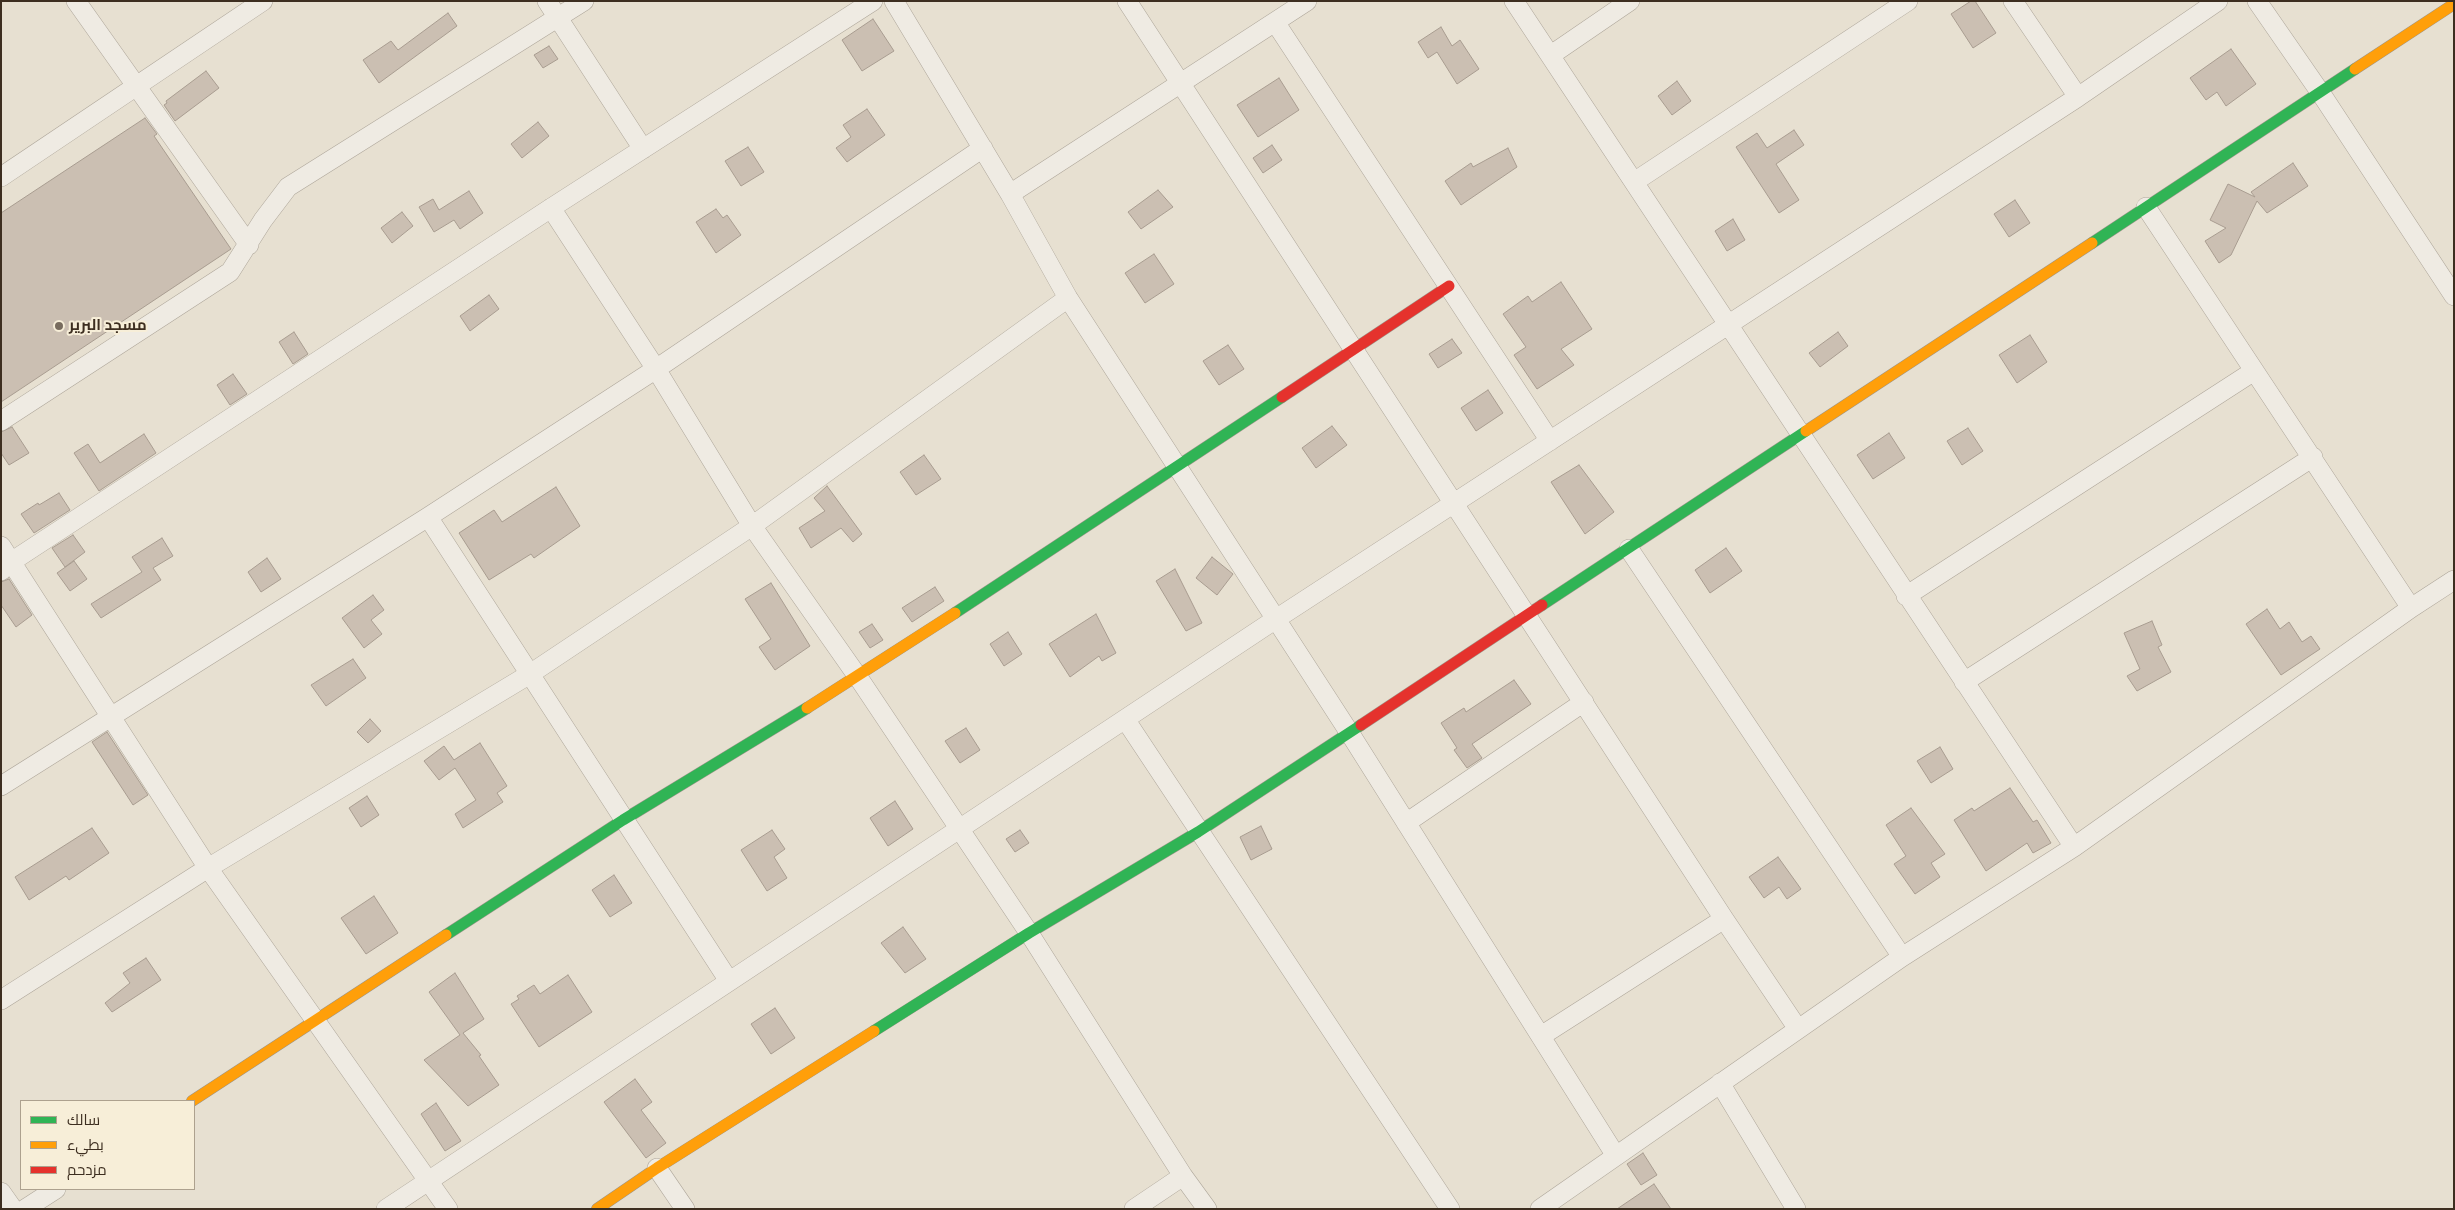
<!DOCTYPE html>
<meta charset="utf-8">
<style>
body{margin:0}
#map{position:relative;width:2455px;height:1210px;overflow:hidden;background:#e7e0d1;font-family:Lora,Cairo,serif}
canvas{display:block}
.frame{position:absolute;inset:0;border:2px solid #3d2e20;pointer-events:none}
.legend{position:absolute;left:20px;top:1100px;width:175px;height:90px;box-sizing:border-box;background:#f7eed8;border:1px solid #ada18e;margin:0;padding:6px 9px;list-style:none;font-size:15px;color:#3d2e20}
.legend li{display:flex;align-items:center;gap:10px;height:25px}
.legend b{width:25px;border:1px solid #ada18e}
</style>
<div id="map">
<canvas width="2455" height="1210"></canvas>
<div class="frame"></div>
<ul class="legend">
<li><b style="height:6px;background:#30b455"></b>سالك</li>
<li><b style="height:6px;background:#ff9f0a"></b>بطيء</li>
<li><b style="height:6px;background:#e5322d"></b>مزدحم</li>
</ul>
</div>
<script>
const context = document.querySelector('canvas').getContext('2d');
context.lineJoin = 'round';
function fillPath(path, color) { context.fillStyle = color; context.fill(path, 'evenodd'); }
const shape = rows => new Path2D(rows.map(r => 'M' + r).join(''));
function stroke(path, color, width, dash) { context.strokeStyle = color; context.lineWidth = width; context.lineCap = dash ? 'butt' : 'round'; context.setLineDash(dash || []); context.stroke(path); }
function drawText(font, color, halo, rows, align = 'center') {
  context.font = font + ' Lora,Cairo,serif'; context.lineWidth = 4; context.setLineDash([]); context.textBaseline = 'middle'; context.strokeStyle = halo; context.fillStyle = color; for (const [text, x, y, turn = 0] of rows) {
    context.save(); context.translate(x, y); context.rotate((+turn || 0) * Math.PI / 180); context.textAlign = isNaN(turn) ? turn : align; if (halo) context.strokeText(text, 0, 0); context.fillText(text, 0, 0); context.restore();
  }
}
const building = shape([
 [1971,1,1975,1,1996,33,1973,48,1951,14,1971,1],
 [448,13,457,26,379,83,363,60,391,41,398,50,448,13],
 [873,19,894,51,862,71,842,40,873,19],
 [1441,27,1452,46,1460,40,1479,69,1457,84,1437,52,1428,58,1418,42,1441,27],
 [549,46,558,59,543,68,534,55,549,46],
 [2231,49,2256,84,2226,106,2217,92,2206,100,2190,78,2231,49],
 [206,71,219,88,175,121,164,105,167,103,166,101,206,71],
 [1279,78,1299,110,1258,137,1237,105,1279,78],
 [1677,81,1691,101,1672,115,1658,96,1677,81],
 [867,109,885,135,847,162,836,148,851,137,843,125,867,109],
 [145,118,157,134,154,136,231,249,1,402,1,213,145,118],
 [538,122,549,136,522,158,511,144,538,122],
 [1794,130,1804,145,1776,164,1799,200,1779,213,1736,147,1757,133,1767,148,1794,130],
 [1272,145,1282,160,1263,173,1253,158,1272,145],
 [748,147,764,172,741,186,725,161,748,147],
 [1508,148,1517,167,1461,205,1445,181,1471,163,1473,167,1508,148],
 [2293,163,2308,186,2267,213,2257,201,2231,255,2219,263,2205,241,2226,228,2210,220,2228,184,2255,197,2251,192,2293,163],
 [1158,190,1173,207,1141,229,1128,212,1158,190],
 [469,191,483,213,460,229,454,220,434,232,419,207,433,199,439,210,469,191],
 [2015,200,2030,223,2009,237,1994,214,2015,200],
 [716,209,723,218,727,215,741,235,716,253,696,222,716,209],
 [402,212,413,226,392,243,381,228,402,212],
 [1733,219,1745,240,1727,251,1715,231,1733,219],
 [1154,254,1174,284,1145,303,1125,273,1154,254],
 [1561,282,1592,329,1561,349,1574,365,1537,389,1514,355,1526,347,1503,314,1528,296,1532,302,1561,282],
 [489,295,499,309,470,331,460,316,489,295],
 [294,332,308,354,293,364,279,342,294,332],
 [1838,332,1848,346,1820,367,1809,353,1838,332],
 [2030,335,2047,362,2017,383,1999,355,2030,335],
 [1452,339,1462,353,1438,368,1429,354,1452,339],
 [1228,345,1244,369,1219,385,1203,361,1228,345],
 [233,374,247,394,230,405,217,385,233,374],
 [1488,390,1503,413,1476,431,1461,408,1488,390],
 [1332,426,1347,445,1316,468,1302,448,1332,426],
 [12,427,29,453,9,465,1,453,1,432,12,427],
 [1968,428,1983,451,1962,465,1947,441,1968,428],
 [1889,433,1905,458,1873,479,1857,455,1889,433],
 [144,434,156,453,99,491,74,453,88,444,100,463,144,434],
 [924,455,941,479,916,495,900,472,924,455],
 [1579,465,1614,512,1585,534,1551,482,1579,465],
 [827,486,862,534,853,542,841,528,811,548,799,528,825,511,814,498,827,486],
 [556,487,580,526,534,558,531,554,489,580,459,533,494,510,502,522,556,487],
 [59,493,70,510,34,533,21,514,38,503,39,505,59,493],
 [73,535,85,552,65,567,52,548,73,535],
 [162,538,173,556,153,568,161,580,101,618,91,604,142,572,132,557,162,538],
 [1726,548,1742,571,1710,593,1695,570,1726,548],
 [1212,557,1233,574,1217,595,1196,578,1212,557],
 [267,558,281,579,261,592,248,572,267,558],
 [74,561,87,579,70,591,57,573,74,561],
 [1175,569,1202,623,1186,631,1156,581,1175,569],
 [9,579,32,615,16,627,1,605,1,582,9,579],
 [771,583,810,646,775,670,759,647,771,639,745,599,771,583],
 [935,587,944,601,912,622,902,608,935,587],
 [373,595,384,610,371,620,382,634,364,648,342,618,373,595],
 [2267,609,2280,629,2289,622,2302,642,2311,636,2320,649,2281,675,2246,624,2267,609],
 [1096,614,1116,653,1102,661,1099,656,1070,677,1049,644,1096,614],
 [2152,621,2162,645,2158,647,2171,672,2137,691,2127,676,2140,669,2124,633,2152,621],
 [872,624,883,640,870,648,859,632,872,624],
 [1008,632,1022,654,1004,666,990,644,1008,632],
 [353,659,366,678,326,706,311,685,353,659],
 [1514,680,1531,704,1472,744,1482,758,1467,768,1454,750,1457,748,1441,723,1464,708,1466,712,1514,680],
 [370,719,381,731,368,743,357,732,370,719],
 [966,728,980,750,960,763,945,741,966,728],
 [107,732,148,795,133,805,92,742,107,732],
 [480,743,507,786,497,793,503,802,463,828,455,814,476,800,455,768,439,780,424,761,444,746,454,760,480,743],
 [1940,747,1953,769,1931,783,1917,761,1940,747],
 [2010,788,2033,822,2037,820,2051,843,2033,853,2027,843,1986,871,1954,820,1972,808,1974,811,2010,788],
 [367,796,379,815,361,827,349,808,367,796],
 [895,801,913,829,888,846,870,818,895,801],
 [1911,808,1945,854,1931,863,1940,877,1915,894,1894,864,1906,856,1886,825,1911,808],
 [1261,826,1272,849,1251,860,1240,837,1261,826],
 [92,828,109,853,69,880,66,876,29,900,15,877,92,828],
 [772,830,785,849,774,857,787,878,767,891,741,850,772,830],
 [1020,830,1029,843,1015,852,1006,839,1020,830],
 [1778,857,1801,889,1787,899,1779,887,1764,898,1749,877,1778,857],
 [614,875,632,903,610,917,592,890,614,875],
 [374,896,398,933,366,954,341,918,374,896],
 [903,927,926,959,905,973,881,943,903,927],
 [146,958,161,980,112,1012,105,1003,130,983,123,973,146,958],
 [455,973,484,1019,463,1033,481,1055,479,1056,499,1085,468,1106,424,1060,460,1035,429,992,455,973],
 [568,975,592,1012,539,1047,511,1004,519,999,517,996,534,985,540,994,568,975],
 [775,1008,795,1038,771,1054,751,1024,775,1008],
 [635,1079,652,1102,641,1110,666,1143,646,1158,604,1102,635,1079],
 [436,1103,461,1141,445,1151,421,1114,436,1103],
 [1643,1153,1657,1175,1641,1185,1627,1164,1643,1153],
 [1654,1184,1671,1209,1617,1209,1654,1184]
]);
const street = shape([
 [76,1,249,245],
 [547,1,643,149],
 [894,1,1010,194,1068,298,1349,732,1616,1156],
 [1127,1,1724,919,1798,1029],
 [1514,1,2074,847],
 [2013,1,2078,97],
 [2257,1,2320,92,2454,296],
 [1275,22,1550,441],
 [1551,55,1630,1],
 [1,177,263,1],
 [1634,182,1908,1],
 [1010,194,1307,1],
 [2146,207,2411,608],
 [551,208,656,369,752,526,858,677,1029,933,1183,1176,1207,1209],
 [1,421,230,272,263,220,288,187,584,1],
 [428,517,729,981],
 [1,546,208,868,448,1209],
 [1629,549,1902,957],
 [1,571,11,562,551,208,873,1],
 [1906,596,2254,371],
 [1964,682,2313,457],
 [1125,719,1450,1209],
 [1,786,428,517,656,369,983,148],
 [1406,823,1584,702],
 [1,1000,208,868,530,674,752,526,1068,298],
 [1541,1036,1724,919],
 [1720,1083,1796,1209],
 [657,1168,685,1209],
 [1,1192,13,1209],
 [25,1209,56,1189],
 [386,1209,1276,619,2078,97,2218,1],
 [1134,1209,1183,1176],
 [1540,1209,1902,957,2074,847,2411,608,2454,580]
]);
const fast = shape([
 [2092,243,2355,69],
 [1542,605,1806,431],
 [955,613,1282,397],
 [446,935,623,820,807,708],
 [874,1031,1029,933,1198,832,1361,725]
]);
const slow = shape([
 [2355,69,2454,4],
 [1806,431,2092,243],
 [807,708,955,613],
 [192,1101,446,935],
 [597,1209,657,1168,874,1031]
]);
const jam = shape([
 [1282,397,1449,286],
 [1361,725,1542,605]
]);
const markers = [
 [59,326,5,"#786c5e"]
];
const poiNames = [
 ["مسجد البرير",69,326]
];
fillPath(building, '#cbbfb2');
stroke(building, '#a89c90', 1);
stroke(street, '#ada599', 20);
stroke(fast, '#9c958a', 12);
stroke(slow, '#9c958a', 12);
stroke(jam, '#9c958a', 12);
stroke(street, '#efebe3', 19);
stroke(fast, '#30b455', 11);
stroke(slow, '#ff9f0a', 11);
stroke(jam, '#e5322d', 11);
for (const [x, y, r, color] of markers) { const dot = new Path2D(); dot.arc(x, y, r, 0, 2 * Math.PI); context.fillStyle = color; context.fill(dot); stroke(dot, '#f7eed8', 2); }
drawText('bold 15px', '#3d2e20', '#f7eed8', poiNames, 'left');
</script>
